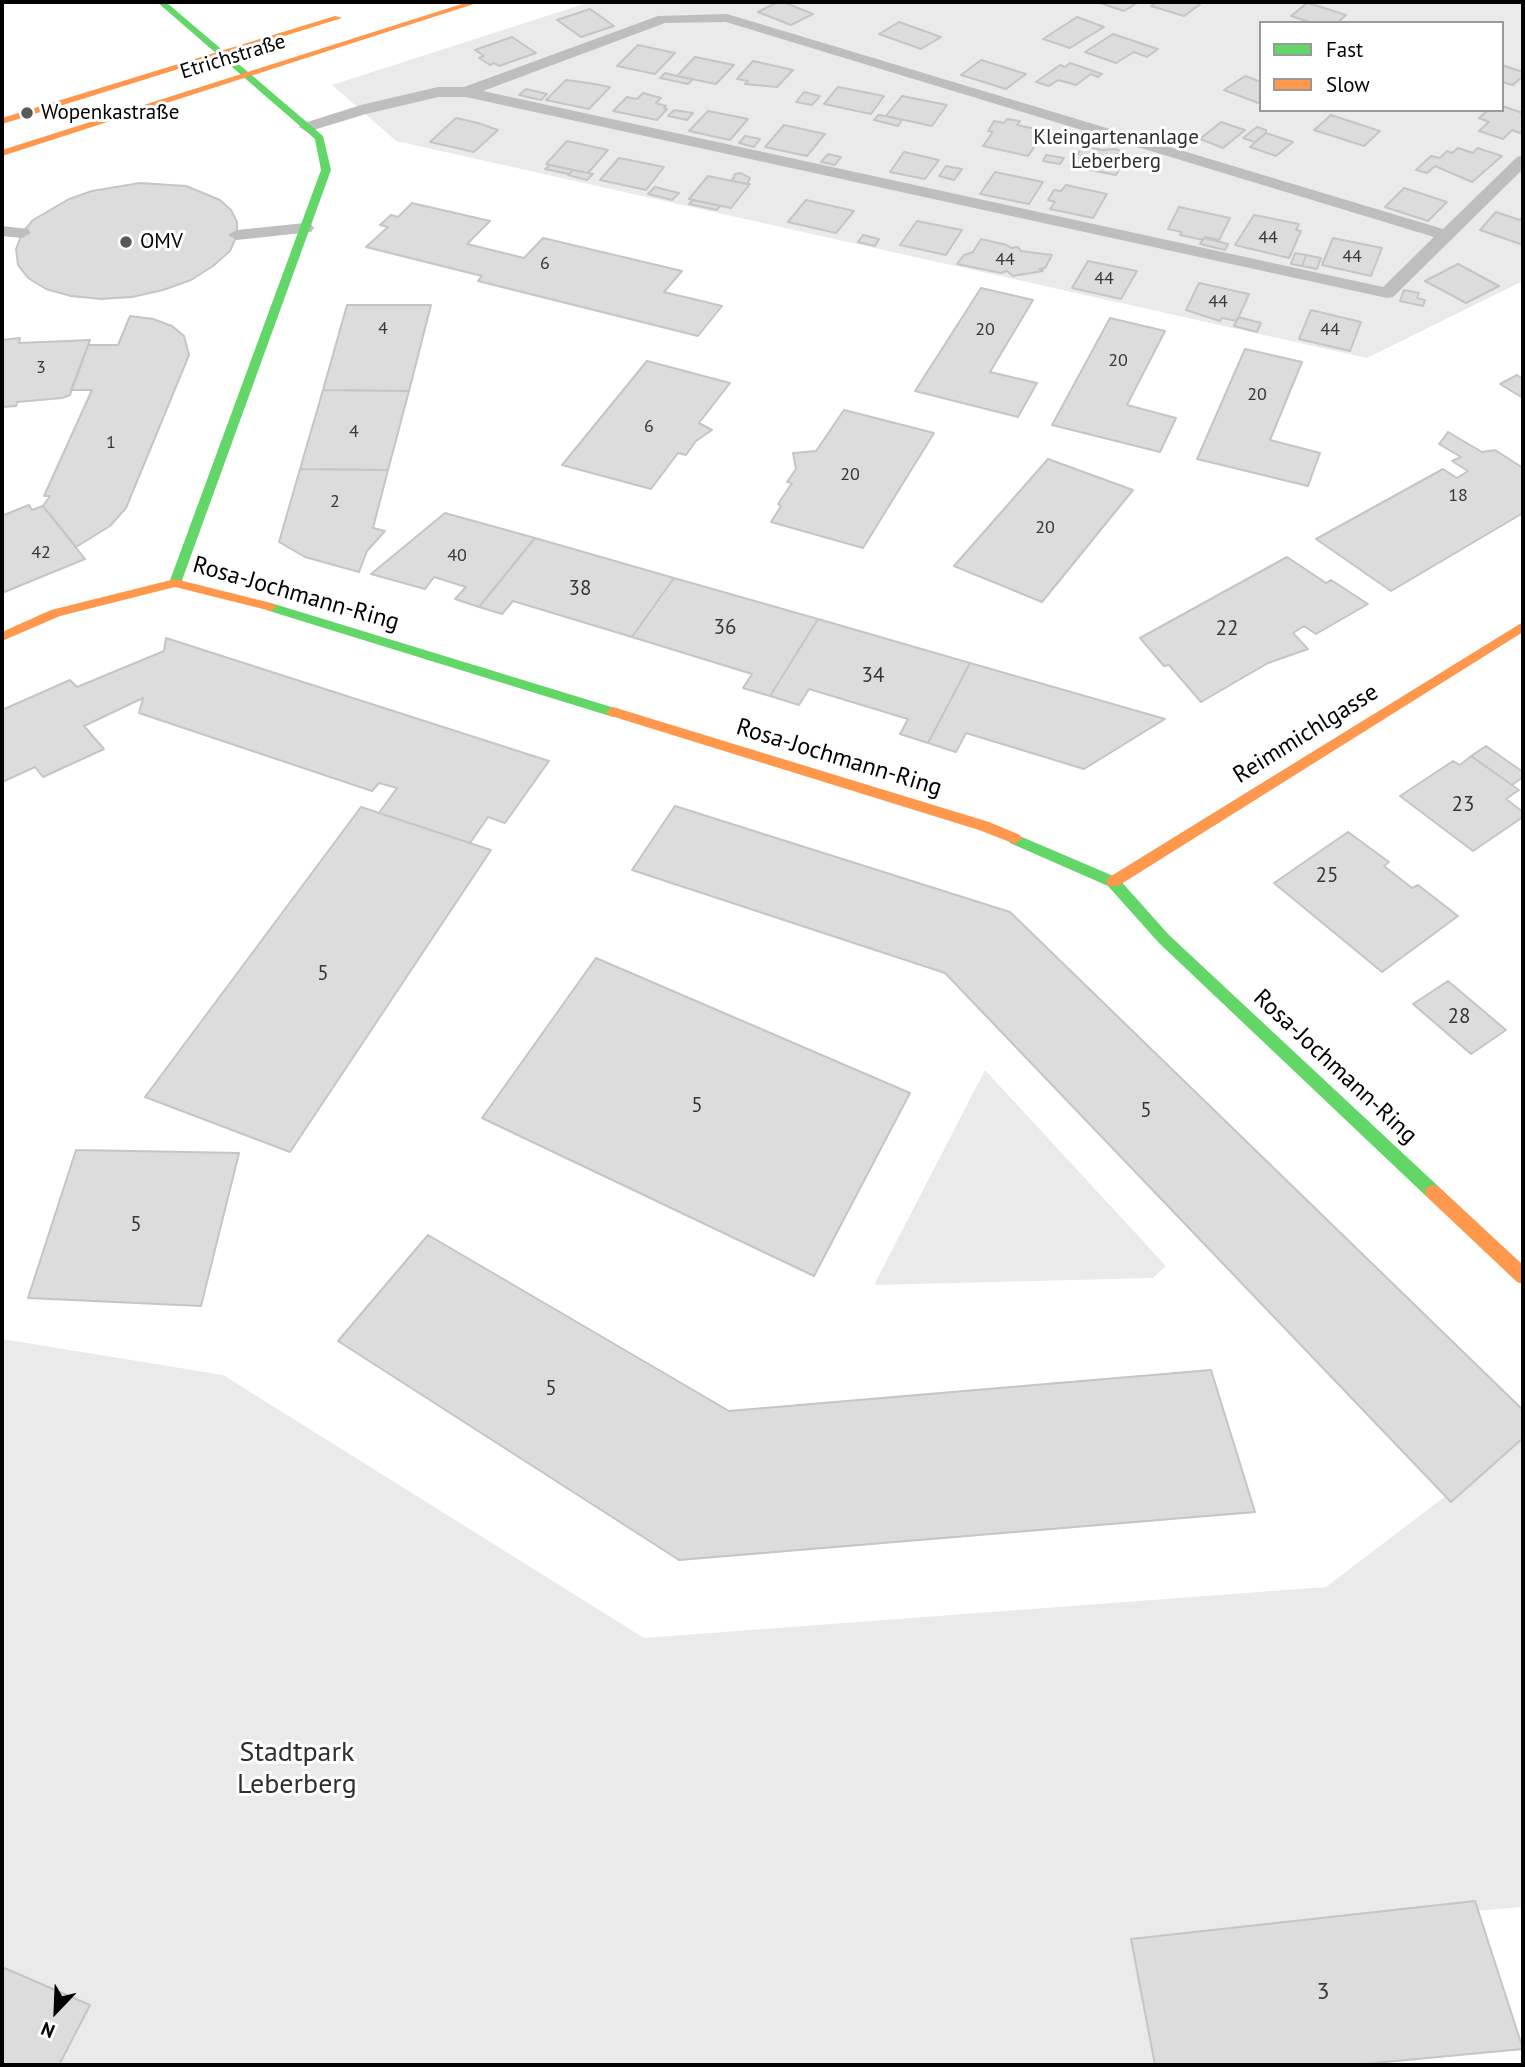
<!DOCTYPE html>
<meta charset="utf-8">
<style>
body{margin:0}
#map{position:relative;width:1525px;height:2067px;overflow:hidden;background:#fff;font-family:"PT Sans",sans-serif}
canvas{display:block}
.frame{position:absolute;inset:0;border:4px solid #000;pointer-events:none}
.legend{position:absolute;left:1259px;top:21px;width:245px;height:91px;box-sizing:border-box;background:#fff;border:2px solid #999;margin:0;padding:9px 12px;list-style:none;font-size:21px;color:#000}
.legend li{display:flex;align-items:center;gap:14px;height:35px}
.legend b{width:35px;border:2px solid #999}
.north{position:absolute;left:21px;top:1976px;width:70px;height:70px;-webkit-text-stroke:5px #fff;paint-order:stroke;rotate:203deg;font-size:19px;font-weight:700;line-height:28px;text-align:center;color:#000}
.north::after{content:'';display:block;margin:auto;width:24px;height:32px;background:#000;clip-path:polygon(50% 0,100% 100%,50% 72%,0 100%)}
</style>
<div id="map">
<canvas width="1525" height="2067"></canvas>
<div class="frame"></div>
<ul class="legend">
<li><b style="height:9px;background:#63d668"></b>Fast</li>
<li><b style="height:9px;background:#ff974d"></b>Slow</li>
</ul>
<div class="north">N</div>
</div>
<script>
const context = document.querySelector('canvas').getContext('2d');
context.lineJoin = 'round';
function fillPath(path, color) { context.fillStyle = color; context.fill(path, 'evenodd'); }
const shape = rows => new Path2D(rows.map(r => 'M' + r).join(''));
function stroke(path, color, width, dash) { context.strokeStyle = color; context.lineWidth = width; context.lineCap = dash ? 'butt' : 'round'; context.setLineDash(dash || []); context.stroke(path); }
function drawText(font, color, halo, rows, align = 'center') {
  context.font = font + ' "PT Sans",sans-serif'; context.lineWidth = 6; context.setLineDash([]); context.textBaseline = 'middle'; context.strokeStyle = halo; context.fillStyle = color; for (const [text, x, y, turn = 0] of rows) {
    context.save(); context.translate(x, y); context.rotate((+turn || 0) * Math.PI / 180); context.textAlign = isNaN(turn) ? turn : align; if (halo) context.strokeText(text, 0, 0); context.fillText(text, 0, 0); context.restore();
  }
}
const green = shape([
 [590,2,1523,2,1523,281,1367,358,396,141,332,85],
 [1261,23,1502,23,1502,110,1261,110],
 [985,1070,1166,1266,1153,1278,874,1285],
 [2,1339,223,1375,644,1638,1326,1587,1523,1437,1523,1907,1131,1939,1155,2065,2,2065]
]);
const building = shape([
 [778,2,783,2,813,14,791,25,758,12,778,2],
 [1097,2,1139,2,1124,11,1097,2],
 [1157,2,1197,2,1202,3,1184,16,1151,6,1157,2],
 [1307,3,1318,6,1346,15,1337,23,1313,23,1291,16,1307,3],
 [590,9,614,26,581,37,557,20,590,9],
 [1077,17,1104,27,1070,48,1043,39,1077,17],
 [899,22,941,37,921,49,879,34,899,22],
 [1113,34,1158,49,1147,57,1134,52,1116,63,1085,52,1113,34],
 [512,37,536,53,499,66,494,63,490,65,479,58,484,56,475,50,512,37],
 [638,45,675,53,655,74,617,66,638,45],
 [695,57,734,65,716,84,677,76,695,57],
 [981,60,1026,74,1006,89,961,75,981,60],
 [753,61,793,70,777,87,745,84,748,81,737,79,753,61],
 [1070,63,1102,74,1098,77,1091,74,1076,85,1058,80,1049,86,1036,82,1060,65,1065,67,1070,63],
 [1502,65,1523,72,1523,76,1513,85,1502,82,1502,65],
 [665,73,677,76,693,79,688,84,660,78,665,73],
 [1245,76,1261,82,1261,104,1224,90,1245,76],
 [566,80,589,83,610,87,589,109,546,100,566,80],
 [838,87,884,96,871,114,824,104,838,87],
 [526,89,547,94,541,100,519,95,526,89],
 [804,92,820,96,812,105,796,102,804,92],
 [643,93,661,98,656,103,666,106,664,108,667,109,657,120,613,111,627,97,637,99,643,93],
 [902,96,947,105,932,126,886,116,902,96],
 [1502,106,1523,113,1523,130,1520,133,1512,130,1503,139,1479,131,1489,122,1479,118,1488,110,1502,110,1502,106],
 [674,110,693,113,687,120,668,116,674,110],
 [708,111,748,119,730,140,689,131,708,111],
 [878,115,886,116,902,120,898,126,874,120,878,115],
 [1331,115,1380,131,1364,146,1314,130,1331,115],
 [456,118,478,123,498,130,474,152,430,142,456,118],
 [1007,119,1020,121,1017,125,1045,131,1028,156,983,146,993,132,988,131,994,121,1004,123,1007,119],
 [1221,122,1245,130,1223,148,1200,139,1221,122],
 [784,125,825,134,807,156,765,147,784,125],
 [1257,127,1266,130,1266,133,1255,142,1243,138,1257,127],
 [1266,133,1293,142,1276,156,1250,147,1266,133],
 [745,136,760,139,754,147,739,143,745,136],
 [567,141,608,150,588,173,546,164,567,141],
 [1083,146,1102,150,1116,149,1128,155,1116,175,1070,166,1083,146],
 [1458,148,1473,153,1477,148,1502,156,1472,182,1435,166,1427,173,1416,170,1431,156,1440,158,1447,151,1452,153,1458,148],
 [904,152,939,160,925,179,890,172,904,152],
 [828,154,841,157,835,165,821,162,828,154],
 [1046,155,1064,158,1060,164,1043,161,1046,155],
 [619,158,664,167,646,190,600,180,619,158],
 [550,165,573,170,569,174,545,169,550,165],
 [946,166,962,169,954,180,939,176,946,166],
 [573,170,593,174,587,180,568,175,573,170],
 [995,172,1043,182,1029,204,980,194,995,172],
 [741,173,750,178,747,184,732,181,735,174,741,173],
 [708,176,732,181,750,184,731,208,689,199,708,176],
 [140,183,186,186,220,200,231,210,237,222,237,235,230,251,213,266,191,280,163,290,132,297,101,299,71,296,46,289,28,278,18,265,16,249,22,233,33,220,69,199,92,191,140,183],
 [1066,185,1107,194,1093,218,1050,209,1055,202,1048,200,1054,190,1061,191,1066,185],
 [655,187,679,193,672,200,648,194,655,187],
 [1404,188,1447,202,1428,221,1385,207,1404,188],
 [693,200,720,206,717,210,689,204,693,200],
 [806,200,854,211,836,233,788,222,806,200],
 [412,203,490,221,467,244,524,258,543,238,682,271,664,292,722,306,698,336,478,281,482,276,366,247,388,227,380,225,391,215,398,217,412,203],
 [1179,207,1230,218,1219,240,1205,237,1203,240,1180,235,1182,232,1168,229,1179,207],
 [1496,212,1520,220,1523,217,1523,245,1480,230,1496,212],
 [1254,215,1299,224,1296,230,1301,231,1289,258,1235,245,1254,215],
 [917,221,962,230,946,255,900,245,917,221],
 [863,235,879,239,875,246,858,242,863,235],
 [1204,238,1228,244,1225,250,1200,244,1204,238],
 [1333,238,1382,248,1371,276,1322,265,1333,238],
 [981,239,1007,245,1011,248,1018,247,1021,251,1052,255,1045,268,1039,269,1043,271,1013,276,1007,271,1001,273,957,264,964,255,973,252,981,239],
 [1295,253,1306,255,1302,266,1291,264,1295,253],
 [1306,255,1321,258,1317,269,1302,266,1306,255],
 [1088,261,1137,271,1121,299,1072,288,1088,261],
 [1458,264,1499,286,1466,303,1425,281,1458,264],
 [1199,283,1249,294,1237,321,1222,318,1220,321,1186,310,1199,283],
 [981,288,1033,300,990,372,1037,383,1018,417,915,391,981,288],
 [1404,290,1419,293,1417,298,1425,300,1423,306,1400,301,1404,290],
 [347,305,431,305,409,391,323,390,347,305],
 [1311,310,1361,322,1350,351,1299,339,1311,310],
 [130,316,153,319,172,326,184,336,189,355,126,508,110,526,76,547,43,506,50,496,44,496,92,390,71,390,88,345,118,345,130,316],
 [1238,317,1261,323,1257,332,1234,326,1238,317],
 [1110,318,1165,331,1127,405,1176,418,1160,452,1052,425,1110,318],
 [20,338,19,343,90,340,70,395,62,398,17,402,16,406,2,407,2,340,20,338],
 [1245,349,1302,362,1270,440,1320,453,1308,486,1197,459,1245,349],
 [647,361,730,383,699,423,712,430,696,441,686,455,678,453,651,489,562,465,647,361],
 [1517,375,1523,379,1523,398,1500,384,1517,375],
 [323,390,409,391,388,470,300,469,323,390],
 [844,410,934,433,863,548,771,522,781,506,778,504,792,483,787,482,796,469,793,453,816,451,844,410],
 [1448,432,1482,452,1495,450,1523,468,1523,513,1391,591,1316,539,1443,469,1457,478,1468,471,1452,461,1461,457,1439,444,1448,432],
 [1048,459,1133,490,1042,602,954,566,1048,459],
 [300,469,388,470,373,528,385,531,367,551,359,572,305,557,279,542,300,469],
 [29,505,32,510,43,506,85,559,2,593,2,513,4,515,29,505],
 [445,513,535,538,479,607,455,599,466,587,434,577,425,589,371,574,445,513],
 [535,538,674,578,632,637,513,601,502,614,479,607,535,538],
 [1287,557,1326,583,1331,580,1368,604,1316,634,1304,626,1293,633,1308,649,1268,663,1201,702,1169,665,1164,666,1140,638,1287,557],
 [674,578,818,619,770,696,743,688,752,674,632,637,674,578],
 [818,619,970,663,928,743,900,734,908,719,809,689,799,705,770,696,818,619],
 [166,638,549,761,505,823,488,817,470,843,379,813,397,788,379,783,372,791,139,713,143,698,84,726,104,749,43,777,35,767,2,782,2,710,70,680,77,687,164,651,166,638],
 [970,663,1165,719,1084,769,966,733,956,752,928,743,970,663],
 [1486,746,1523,772,1523,777,1512,785,1471,756,1486,746],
 [1471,756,1519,790,1506,799,1523,812,1523,817,1473,851,1400,796,1453,761,1460,765,1471,756],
 [675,806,1010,912,1523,1410,1523,1438,1451,1502,945,973,632,870,675,806],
 [361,807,491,850,290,1152,145,1097,361,807],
 [1348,832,1389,862,1384,866,1412,888,1418,885,1458,916,1382,972,1274,883,1348,832],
 [596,958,910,1093,814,1276,482,1118,596,958],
 [1448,981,1506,1030,1471,1054,1413,1004,1448,981],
 [76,1150,239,1153,201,1306,28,1298,76,1150],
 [428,1235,729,1411,1211,1370,1255,1512,679,1560,338,1341,428,1235],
 [1475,1901,1523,2049,1354,2065,1155,2065,1131,1939,1475,1901],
 [2,1967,90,2005,59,2065,2,2065,2,1967]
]);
const lane = shape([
 [727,14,1443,229,1517,157,1523,155,1523,169,1393,297,1387,298,466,97,438,97,366,114,307,132,299,127,301,124,361,105,438,87,464,87,658,16,727,14],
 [726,22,1434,237,1383,287,483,91,665,23,726,22],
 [305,223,311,224,314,228,311,232,237,240,228,235,237,230,305,223],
 [2,226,28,229,31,233,22,238,2,236,2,226]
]);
const fast = shape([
 [157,2,166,2,323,136,331,170,181,583,175,587,169,583,321,170,315,139,157,2],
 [271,603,618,709,620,712,613,717,266,610,266,604,271,603],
 [1015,834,1118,878,1169,935,1439,1187,1441,1192,1439,1197,1433,1199,1427,1197,1159,943,1108,886,1010,843,1008,839,1010,835,1015,834]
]);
const slow = shape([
 [468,2,480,2,2,156,2,150,468,2],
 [335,16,342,18,2,124,2,118,335,16],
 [175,579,271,603,277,607,271,611,175,587,60,616,2,641,2,632,51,610,175,579],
 [1523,622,1523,632,1118,886,1108,886,1106,882,1108,878,1523,622],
 [613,707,989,822,1020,835,1022,839,1015,844,979,830,608,715,606,712,613,707],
 [1433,1185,1439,1187,1523,1265,1523,1284,1517,1282,1427,1197,1425,1192,1427,1187,1433,1185]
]);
const markers = [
 [27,113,7,"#595959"],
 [126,242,7,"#595959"]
];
const farNumbernames = [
 ["44",1268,238],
 ["44",1352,257],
 ["44",1005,260],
 ["6",545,264],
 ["44",1104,279],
 ["44",1218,302],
 ["4",383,329],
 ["20",985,330],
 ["44",1330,330],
 ["20",1118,361],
 ["3",41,368],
 ["20",1257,395],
 ["6",649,427],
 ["4",354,432],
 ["1",111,443],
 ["20",850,475],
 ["18",1458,496],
 ["2",335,502],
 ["20",1045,528],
 ["42",41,553],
 ["40",457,556]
];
const farStreetnames = [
 ["Etrichstraße",233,57,-17]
];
const farPoinames = [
 ["Wopenkastraße",41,113],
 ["OMV",140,242]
];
const farParknames = [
 ["Kleingartenanlage",1116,138],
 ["Leberberg",1116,162]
];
const numberNames = [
 ["38",580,589],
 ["36",725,628],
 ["22",1227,629],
 ["34",873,676],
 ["23",1463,805],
 ["25",1327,876],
 ["5",323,974],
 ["28",1459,1017],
 ["5",697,1106],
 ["5",1146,1111],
 ["5",136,1225],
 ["5",551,1389]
];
const streetNames = [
 ["Rosa-Jochmann-Ring",296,594,16],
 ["Reimmichlgasse",1306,734,-32],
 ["Rosa-Jochmann-Ring",839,758,17],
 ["Rosa-Jochmann-Ring",1335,1067,43]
];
const nearNumbernames = [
 ["3",1323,1992]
];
const nearParknames = [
 ["Stadtpark",297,1753],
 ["Leberberg",297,1785]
];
fillPath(green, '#eaeaea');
fillPath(building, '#dcdcdc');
stroke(building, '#c5c5c5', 2);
fillPath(lane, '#bebebe');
fillPath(fast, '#63d668');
fillPath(slow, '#ff974d');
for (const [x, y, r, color] of markers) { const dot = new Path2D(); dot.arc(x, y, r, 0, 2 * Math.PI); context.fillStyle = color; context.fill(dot); stroke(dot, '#fff', 2.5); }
drawText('18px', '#373737', null, farNumbernames);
drawText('21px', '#000', '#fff', farStreetnames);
drawText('21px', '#000', '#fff', farPoinames, 'left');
drawText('21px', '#2f2f2f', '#fff', farParknames);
drawText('21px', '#373737', null, numberNames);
drawText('24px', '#000', '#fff', streetNames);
drawText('24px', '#373737', null, nearNumbernames);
drawText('28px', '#2f2f2f', '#fff', nearParknames);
</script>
